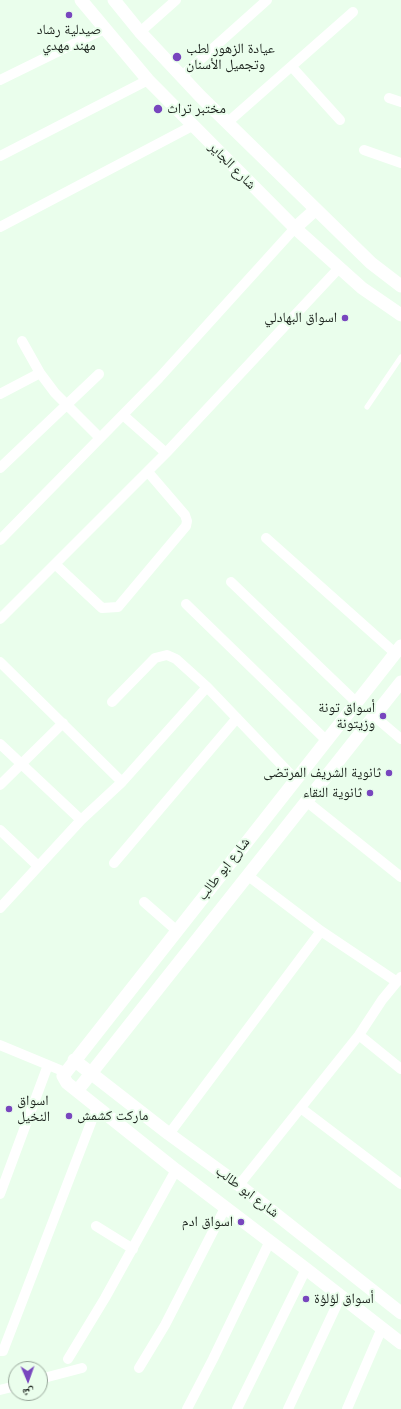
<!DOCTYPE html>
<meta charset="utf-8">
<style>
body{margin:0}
#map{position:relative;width:401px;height:1409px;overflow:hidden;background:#eafeec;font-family:"Fira Sans","Noto Naskh Arabic",sans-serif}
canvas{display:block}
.north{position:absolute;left:8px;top:1361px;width:40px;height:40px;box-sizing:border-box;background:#eafeec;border:1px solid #97a699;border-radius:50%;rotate:178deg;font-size:11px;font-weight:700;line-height:16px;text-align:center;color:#1b221c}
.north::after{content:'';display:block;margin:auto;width:14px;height:18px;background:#7846be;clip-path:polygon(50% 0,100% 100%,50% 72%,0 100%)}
</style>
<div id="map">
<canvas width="401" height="1409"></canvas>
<div class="north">ش</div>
</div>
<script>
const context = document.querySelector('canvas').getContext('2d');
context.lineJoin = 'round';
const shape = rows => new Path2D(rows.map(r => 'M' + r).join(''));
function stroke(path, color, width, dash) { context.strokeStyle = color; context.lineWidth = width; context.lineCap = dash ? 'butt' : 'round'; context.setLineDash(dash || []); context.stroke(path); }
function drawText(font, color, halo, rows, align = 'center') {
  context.font = font + ' "Fira Sans","Noto Naskh Arabic",sans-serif'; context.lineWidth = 4; context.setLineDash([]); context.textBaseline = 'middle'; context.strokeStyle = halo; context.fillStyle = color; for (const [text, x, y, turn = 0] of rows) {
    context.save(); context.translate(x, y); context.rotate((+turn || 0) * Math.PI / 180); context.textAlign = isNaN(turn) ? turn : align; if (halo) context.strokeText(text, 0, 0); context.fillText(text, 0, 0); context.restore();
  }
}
const service = shape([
 [367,407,401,357]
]);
const minor = shape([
 [140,32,176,0],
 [292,67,340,120],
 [182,76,267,0],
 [0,80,104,29],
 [389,98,401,102],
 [227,123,353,12],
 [364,150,401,163],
 [0,156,148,80],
 [0,227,192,126],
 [22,341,40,373,55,393,100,438],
 [0,394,40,373],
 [123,415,166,453],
 [0,468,99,374],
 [266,538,395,653],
 [0,540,159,378,295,228],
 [55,564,102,608,118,607,186,526,187,521,185,515,148,472],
 [231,582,356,702],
 [186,604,326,740],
 [0,619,166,453,339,268],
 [0,662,122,782,81,820,0,908],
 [112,702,155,658,167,655,176,659,207,687,295,779],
 [374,716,401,739],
 [0,744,81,820],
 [122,782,207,687],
 [0,785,63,723],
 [306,801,401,877],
 [0,830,38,866],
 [114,863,237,718],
 [251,878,321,931,397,982],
 [144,902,176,930],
 [359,1035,401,1069],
 [0,1045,65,1072],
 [302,1109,401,1184],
 [169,1134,321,931],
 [239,1185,359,1035,382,1000,401,977],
 [0,1194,48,1065],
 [96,1226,133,1249],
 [0,1351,3,1351,97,1107],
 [68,1359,105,1298,176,1170],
 [139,1368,165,1325,225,1208],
 [40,1379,82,1368],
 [0,1390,16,1386],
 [187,1409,213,1359,270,1241],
 [237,1409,306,1269],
 [288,1409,341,1296],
 [347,1409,382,1328]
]);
const tertiary = shape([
 [81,0,148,80,295,228,362,288,401,315],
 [114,0,140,32,200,96,371,263,401,286],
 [295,228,315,210],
 [401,646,63,1076,67,1083,176,1170,306,1269,401,1343],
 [74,1060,169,1134,239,1185,401,1313],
 [77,1091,401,682]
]);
const markers = [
 [69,15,4,"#7846be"],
 [177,57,5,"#7846be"],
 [158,109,5,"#7846be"],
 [345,318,4,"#7846be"],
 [383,716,4,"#7846be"],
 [389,773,4,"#7846be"],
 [370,793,4,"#7846be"],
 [9,1109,4,"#7846be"],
 [69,1116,4,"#7846be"],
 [241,1222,4,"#7846be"],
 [306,1299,4,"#7846be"]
];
const poiNames = [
 ["صيدلية رشاد",69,30,"center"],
 ["مهند مهدي",69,46,"center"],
 ["عيادة الزهور لطب",186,49],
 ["وتجميل الأسنان",186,65],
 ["مختبر تراث",167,109],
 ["اسواق البهادلي",337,318,"right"],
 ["أسواق تونة",375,708,"right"],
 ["وزيتونة",375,724,"right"],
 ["ثانوية الشريف المرتضى",381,773,"right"],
 ["ثانوية النقاء",362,793,"right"],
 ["اسواق",17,1101],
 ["النخيل",17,1117],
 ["ماركت كشمش",77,1116],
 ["اسواق ادم",233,1222,"right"],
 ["أسواق لؤلؤة",314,1299]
];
const streetNames = [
 ["شارع الجاير",232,166,45],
 ["شارع ابو طالب",224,869,-52],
 ["شارع ابو طالب",247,1192,37]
];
stroke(service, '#fff', 5);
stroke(minor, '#fff', 10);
stroke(tertiary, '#fff', 13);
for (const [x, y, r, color] of markers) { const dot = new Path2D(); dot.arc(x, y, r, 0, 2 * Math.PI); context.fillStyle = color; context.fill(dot); stroke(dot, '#eafeec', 1.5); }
drawText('14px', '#1b221c', '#eafeec', poiNames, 'left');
drawText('14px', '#1b221c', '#eafeec', streetNames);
</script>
